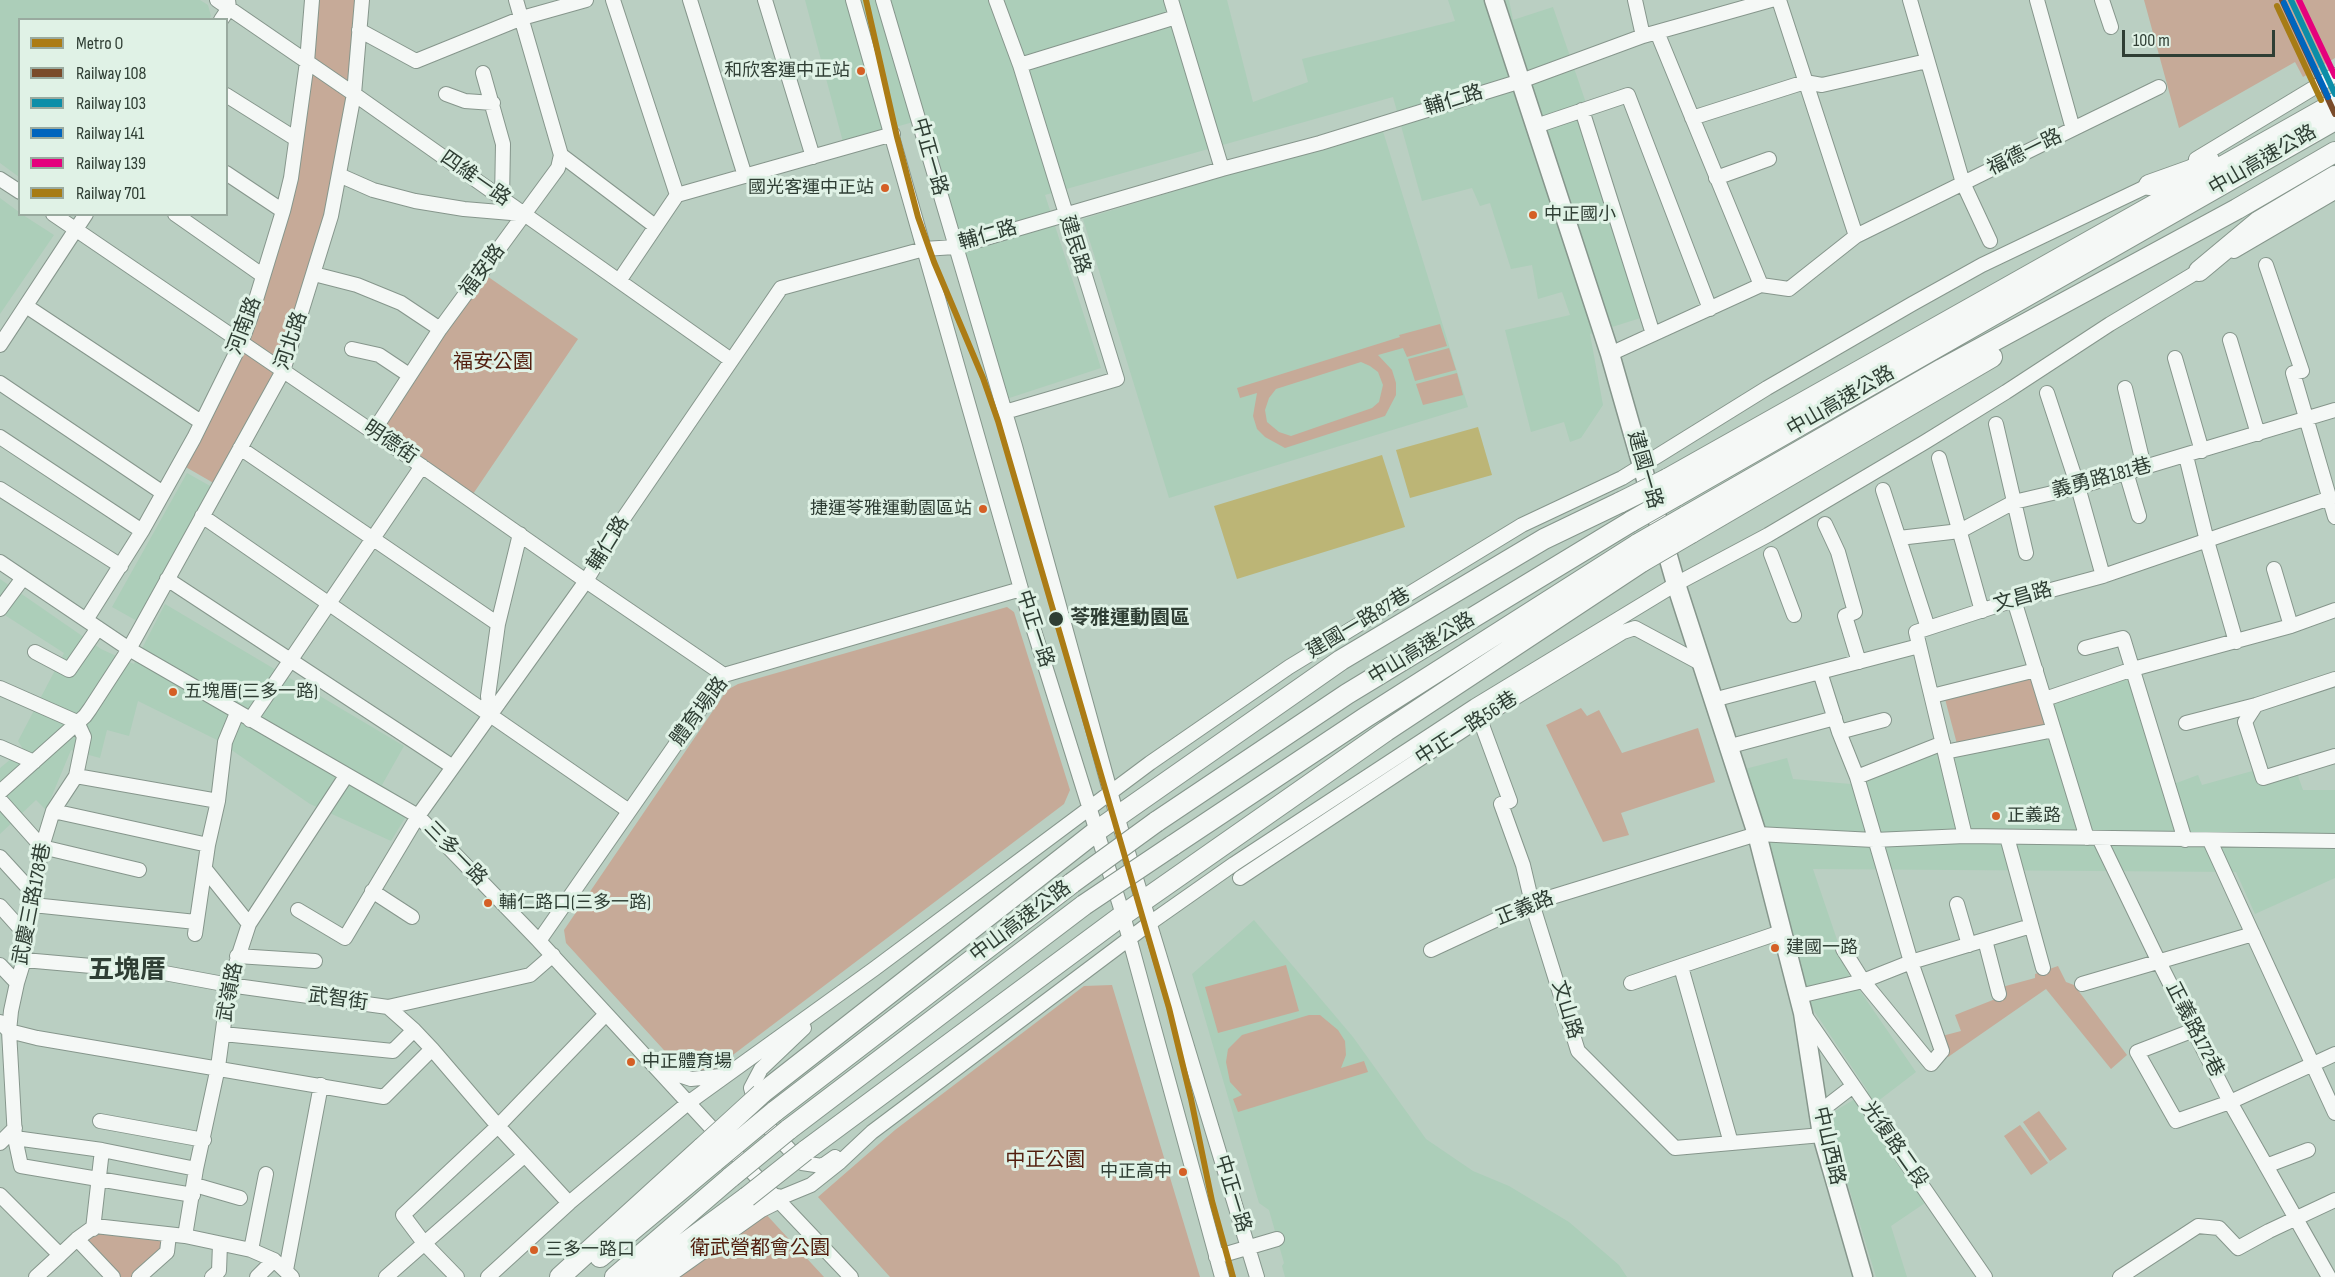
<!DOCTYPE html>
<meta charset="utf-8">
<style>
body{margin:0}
#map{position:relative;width:2335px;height:1277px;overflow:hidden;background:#bacfc2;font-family:"Sofia Sans Condensed",sans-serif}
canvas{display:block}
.legend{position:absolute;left:18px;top:18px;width:210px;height:198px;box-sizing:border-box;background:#e0f2e6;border:2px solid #99aa9f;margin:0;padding:8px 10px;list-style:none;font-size:18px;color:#2f3e34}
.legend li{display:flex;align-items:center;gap:12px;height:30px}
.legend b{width:30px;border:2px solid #99aa9f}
.scale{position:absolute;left:2122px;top:30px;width:153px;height:27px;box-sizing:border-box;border:3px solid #2f3e34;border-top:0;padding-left:8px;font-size:18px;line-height:21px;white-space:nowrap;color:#2f3e34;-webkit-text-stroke:4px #e0f2e6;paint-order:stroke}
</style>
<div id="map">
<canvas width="2335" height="1277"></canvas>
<ul class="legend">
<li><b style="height:8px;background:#ac7c15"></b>Metro O</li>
<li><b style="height:8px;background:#7a4b2a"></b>Railway 108</li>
<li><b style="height:8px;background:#0c8ea8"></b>Railway 103</li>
<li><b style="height:8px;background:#0065bd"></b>Railway 141</li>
<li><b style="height:8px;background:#e5007d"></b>Railway 139</li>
<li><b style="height:8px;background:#a77c15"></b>Railway 701</li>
</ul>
<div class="scale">100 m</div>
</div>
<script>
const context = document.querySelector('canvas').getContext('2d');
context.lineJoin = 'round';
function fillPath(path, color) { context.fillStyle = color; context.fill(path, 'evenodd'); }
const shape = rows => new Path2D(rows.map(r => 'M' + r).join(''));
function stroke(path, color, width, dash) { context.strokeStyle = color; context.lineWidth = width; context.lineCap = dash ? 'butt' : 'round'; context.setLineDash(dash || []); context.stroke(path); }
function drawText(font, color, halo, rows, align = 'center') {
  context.font = font + ' "Sofia Sans Condensed","Noto Sans TC",sans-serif'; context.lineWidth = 6; context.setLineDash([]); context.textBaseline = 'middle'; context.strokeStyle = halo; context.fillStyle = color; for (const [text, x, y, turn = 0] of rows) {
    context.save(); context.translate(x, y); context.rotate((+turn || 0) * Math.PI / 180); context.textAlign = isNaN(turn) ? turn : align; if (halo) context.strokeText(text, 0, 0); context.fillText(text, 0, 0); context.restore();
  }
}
const built = shape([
 [0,0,200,0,208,5,211,16,209,19,20,20,19,177,0,163],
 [805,0,1227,0,1253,102,1308,82,1302,59,1455,21,1448,0,1509,0,1513,20,1553,7,1586,103,1650,315,1590,334,1603,405,1581,438,1570,442,1564,422,1531,432,1505,330,1570,315,1562,292,1538,299,1532,265,1511,269,1490,203,1480,206,1472,188,1422,201,1393,97,1045,195,1101,368,997,402,913,122,843,142],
 [1382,128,1468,407,1169,498,1083,219],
 [0,198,19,212,20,214,23,215,54,235,0,314],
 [187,473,212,487,137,621,112,607],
 [0,579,101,649,134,664,165,604,404,746,382,785,413,805,391,841,310,804,217,740,138,701,129,736,107,730,100,758,71,750,46,810,36,800,0,834,0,768,23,749,18,741,64,653,0,612],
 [2130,676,2163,788,2198,775,2202,785,2256,770,2297,773,2303,790,2335,790,2335,878,2255,914,2236,872,1813,869,1849,975,1916,1072,1865,1111,1928,1201,1891,1226,1907,1277,1876,1277,1827,1116,1868,1091,1806,999,1745,769,1787,758,1793,779,1851,784,1848,773,1935,739,1941,756,2052,703],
 [1254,920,1353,1037,1426,1139,1473,1171,1509,1186,1569,1222,1619,1265,1627,1277,1285,1277,1282,1266,1284,1263,1269,1210,1259,1203,1192,974]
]);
const green = shape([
 [316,0,358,0,350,86,327,213,280,365,217,485,184,466,258,319,295,187],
 [2144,0,2335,0,2335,58,2303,77,2295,62,2179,128],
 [484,274,578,339,473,494,379,430],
 [1440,324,1447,346,1407,357,1403,348,1378,355,1392,370,1396,383,1396,395,1385,416,1285,448,1265,437,1257,429,1253,416,1257,393,1240,398,1237,388,1400,337,1399,335],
 [1361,362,1370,366,1378,372,1383,385,1379,402,1372,408,1291,436,1279,432,1267,422,1265,410,1269,398,1276,389],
 [1449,348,1456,370,1415,381,1408,359],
 [1457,373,1463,395,1423,405,1416,384],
 [1007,607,1014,612,1070,790,1064,804,713,1070,695,1071,673,1060,566,943,564,930,727,690,738,684],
 [2032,677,2047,728,1957,744,1945,699],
 [1581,708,1587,716,1599,710,1622,753,1698,728,1715,782,1621,813,1629,835,1603,842,1546,725],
 [1286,965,1299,1011,1218,1033,1205,987],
 [2058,966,2066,982,2074,985,2127,1055,2111,1069,2046,989,1948,1057,1942,1036,1961,1031,1955,1015,2003,996,2002,987,2035,978,2035,974],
 [1112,985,1200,1277,890,1277,818,1197,895,1130,1084,986],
 [1309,1015,1320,1015,1338,1030,1345,1041,1346,1055,1341,1068,1364,1061,1368,1072,1238,1112,1233,1099,1242,1095,1230,1082,1226,1062,1228,1049,1242,1035],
 [2039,1111,2067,1149,2050,1161,2023,1122],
 [2020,1125,2048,1163,2031,1175,2004,1136],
 [763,1211,824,1277,676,1277],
 [95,1231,160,1238,165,1242,163,1249,131,1277,121,1277,87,1242,88,1237]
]);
const water = shape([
 [1478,427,1492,475,1410,498,1396,450],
 [1382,455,1405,527,1237,579,1214,506]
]);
const minor = shape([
 [217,0,354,94,731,360],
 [613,0,677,195],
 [690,0,745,176],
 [765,0,813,157],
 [853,0,1021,589,1123,915,1222,1277],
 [883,0,1015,446,1117,816,1257,1277],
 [996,0,1020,65,1117,379,1005,412],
 [1171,0,1222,169],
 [1635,0,1643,36],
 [1779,0,1856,236],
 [1910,0,1963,183,1990,241],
 [2102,0,2111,27],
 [221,20,229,8,228,0],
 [359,30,416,61,522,18,586,0],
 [1657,32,1761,285],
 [1020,65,1176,17],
 [483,73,503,144,502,200],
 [446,94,465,101,493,103],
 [226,95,296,139],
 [1582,110,1653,334],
 [1692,118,1805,82,1822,85,1927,61],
 [1536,126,1628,95,1710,309],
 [2073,129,2159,87],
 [561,155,655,226],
 [2196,159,2335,75],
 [226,173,283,211],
 [339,175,373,190,415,201,464,209,523,214],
 [1716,178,1769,159],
 [0,179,20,192],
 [53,214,373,432,586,581,724,675],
 [175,214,262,275],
 [2234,251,2335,192],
 [2266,265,2302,371,2293,373,2335,517],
 [314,274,357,285,401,303,440,329],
 [619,281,677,195,893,134],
 [26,306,201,422],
 [2230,340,2258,434],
 [0,345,86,214],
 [352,349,379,355,409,375],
 [1610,354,1761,285,1789,289,1856,236,2073,129,2037,0],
 [2175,358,2202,451],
 [0,383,163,493],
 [2125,388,2144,467],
 [2047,393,2078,487,2103,576],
 [1996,424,2026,553],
 [373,432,440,329,558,168,561,155,516,0],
 [0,437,142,531],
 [240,448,498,624],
 [2186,456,2207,541,2236,642],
 [1939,458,1982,611],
 [2126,472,2139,516],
 [0,489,121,566],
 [1883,490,1928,628],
 [202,516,629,811],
 [1825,524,1838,552,1855,612,1845,616,1859,662],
 [1899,538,1960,531,2014,502,2078,487,2335,410],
 [1771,554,1794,615],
 [0,562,129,649,418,816,539,941,777,1199,851,1277],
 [2274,569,2291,626],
 [167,579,453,767],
 [2014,600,2087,838],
 [0,609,23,578],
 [86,620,142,531,194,438,241,343,251,316,283,211,291,178,307,62,312,0],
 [2085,648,2123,638,2185,840],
 [35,652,69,670,98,628],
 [1820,672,1839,732,1857,777,1911,962,1942,1051,1931,1064,1863,981,1843,949],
 [0,688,77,722,84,737,76,776,53,811,42,847,26,935,24,960,17,983,11,1011,9,1031,15,1138,21,1166,193,1195],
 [1932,696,2036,670],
 [2045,699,2133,669,2291,626,2335,610],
 [1713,700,1919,646],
 [2256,705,2245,722,2263,778,2335,756],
 [1475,706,1510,801,1501,804,1523,865,1532,903,1578,1051,1675,1148,1822,1135],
 [490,715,488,696,498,624,520,534],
 [250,720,422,466],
 [2186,723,2256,705,2335,679],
 [1839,732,1884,720],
 [0,747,34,762],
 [1727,747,1835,718],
 [1945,752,2054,730],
 [76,776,218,801],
 [1857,777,1943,743],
 [0,792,85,716,90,709,129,649,283,371,331,216,354,94,362,0],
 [0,800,42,847,139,870],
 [53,811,208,845],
 [1965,836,1916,632,2014,600,2103,576,2330,498],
 [2007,837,2043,968],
 [2099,838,2158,960,2230,1102,2329,1277],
 [2210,841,2335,1113],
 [0,857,33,893],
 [205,869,249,924],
 [1240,878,1480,719,1623,632,1635,628,1702,664],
 [372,891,412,917],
 [1957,904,1969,945],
 [33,905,196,922],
 [0,906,26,935],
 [298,910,345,938,418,816,586,581,623,519,781,288,924,249,955,247,1222,169,1320,143,1521,81,1643,36,1771,0],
 [195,934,208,845,218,801,225,742,237,713],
 [1985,940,1999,994],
 [539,941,724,675,1021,589],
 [1431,950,1532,903,1757,834,1874,840,1965,836,2335,841],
 [237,956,315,961],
 [24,960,159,972,229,985,388,1007,414,1030,432,1049,498,1126,569,1203],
 [0,965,17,983],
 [1681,967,1731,1143],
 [1631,983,1781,932],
 [2082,984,2253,934],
 [1799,996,1863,981,1911,962,2031,926],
 [388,1007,530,975,553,955],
 [1806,1017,1985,1277],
 [0,1022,9,1031,37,1038,384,1097,432,1049],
 [804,1028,761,1069,751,1088,758,1112,770,1129,802,1163,822,1166,835,1157],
 [2194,1030,2137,1052,2176,1121,2230,1102,2335,1054],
 [223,1034,393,1051,414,1030],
 [658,1068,691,1079,721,1076],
 [1818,1113,1853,1086],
 [100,1121,204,1140],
 [15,1138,102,1150,196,1169],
 [0,1143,15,1128],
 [2266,1166,2308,1150],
 [195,1185,240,1198],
 [0,1195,60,1255,77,1239,95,1226,185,1236,251,1250,274,1260,292,1277],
 [777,1199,811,1185,840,1162,872,1132,1150,923,1234,864,1475,706,1676,584,1768,535,1925,442,2006,392,2110,324,2207,266],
 [93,1229,102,1150],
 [185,1236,196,1169,218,1067,229,985,249,924,346,776],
 [77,1239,113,1277],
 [251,1250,266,1174],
 [1216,1257,1277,1239],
 [286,1270,321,1085],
 [36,1277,60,1255],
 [139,1277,167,1252,169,1235],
 [212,1277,219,1271,220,1244],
 [257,1277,274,1260],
 [386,1277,525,1155],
 [457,1277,424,1243,403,1215,498,1126,606,1014],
 [488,1277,569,1203,688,1103,874,969,1150,763,1289,667,1522,525,1622,478,1767,388,1912,304,1982,265,2156,182],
 [2120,1277,2198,1226,2219,1228,2238,1248,2269,1231,2335,1200]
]);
const major = shape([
 [1494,0,1610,354,1676,584,1757,834,1803,1013,1822,1135,1863,1277]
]);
const highway = shape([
 [2149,185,2191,170,2209,160],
 [2199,271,2259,221,2335,176],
 [1667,479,2335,103],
 [1676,496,2335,120],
 [1685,517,1942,369,2237,209,2335,152],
 [1691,533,1992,357],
 [1156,822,1347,694,1632,521],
 [1172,846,1366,717,1638,544],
 [761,1094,1098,830,1341,660,1544,539,1621,502],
 [774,1112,1072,883],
 [788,1130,1084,905],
 [805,1151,1123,915,1386,731,1643,561],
 [600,1257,715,1161],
 [560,1277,703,1147],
 [615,1277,731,1177],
 [639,1277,747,1197],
 [662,1277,759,1208,777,1199]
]);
const highwayBridge = shape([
 [1621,502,1667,479],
 [1632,521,1676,496],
 [1638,544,1685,517],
 [1643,561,1691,533],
 [1072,883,1156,822],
 [1084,905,1172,846],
 [703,1147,761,1094],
 [715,1161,774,1112],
 [731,1177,788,1130],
 [747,1197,805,1151]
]);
const rail1 = shape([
 [2282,0,2335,114]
]);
const rail2 = shape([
 [2291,0,2335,94]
]);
const rail3 = shape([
 [2284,3,2328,97]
]);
const rail4 = shape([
 [2299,0,2335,76]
]);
const rail5 = shape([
 [2277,6,2321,100]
]);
const metro1 = shape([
 [866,0,897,137,918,217,934,262,983,378,998,421,1169,1008,1191,1099,1212,1201,1233,1277]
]);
const markers = [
 [861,71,5,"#d55f25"],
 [885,188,5,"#d55f25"],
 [1533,215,5,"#d55f25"],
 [983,509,5,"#d55f25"],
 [1056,619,8,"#2f3e34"],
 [173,692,5,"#d55f25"],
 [1996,816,5,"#d55f25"],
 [488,903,5,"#d55f25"],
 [1775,948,5,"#d55f25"],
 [631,1062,5,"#d55f25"],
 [1183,1172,5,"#d55f25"],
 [534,1250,5,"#d55f25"]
];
const busNames = [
 ["和欣客運中正站",850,71,"right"],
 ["國光客運中正站",874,188,"right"],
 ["中正國小",1544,215],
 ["捷運苓雅運動園區站",972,509,"right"],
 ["五塊厝(三多一路)",184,692],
 ["正義路",2007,816],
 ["輔仁路口(三多一路)",499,903],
 ["建國一路",1786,948],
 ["中正體育場",642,1062],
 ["中正高中",1172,1172,"right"],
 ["三多一路口",545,1250]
];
const streetNames = [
 ["輔仁路",1454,101,-17],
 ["福德一路",2025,153,-26],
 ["中正一路",929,157,74],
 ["中山高速公路",2263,161,-30],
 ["四維一路",475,179,35],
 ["輔仁路",988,236,-16],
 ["建民路",1074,245,73],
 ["福安路",483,271,-53],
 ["河南路",245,326,-69],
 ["河北路",292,341,-71],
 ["中山高速公路",1841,402,-30],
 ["明德街",390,443,34],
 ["建國一路",1644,470,74],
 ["義勇路181巷",2102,479,-15],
 ["輔仁路",609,544,-58],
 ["文昌路",2023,598,-16],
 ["建國一路87巷",1359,624,-31],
 ["中正一路",1034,629,72],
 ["中山高速公路",1422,649,-31],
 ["體育場路",700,712,-53],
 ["中正一路56巷",1467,729,-33],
 ["三多一路",455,854,46],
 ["武慶三路178巷",33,904,-79],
 ["正義路",1525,909,-22],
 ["中山高速公路",1021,922,-37],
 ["武嶺路",231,992,-79],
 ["武智街",338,1000,8],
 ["文山路",1566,1010,73],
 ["正義路172巷",2194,1030,63],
 ["光復路二段",1894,1145,55],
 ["中山西路",1828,1146,77],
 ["中正一路",1232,1194,73]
];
const parkNames = [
 ["福安公園",493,363],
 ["中正公園",1045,1161],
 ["衛武營都會公園",760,1249]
];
const stopNames = [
 ["苓雅運動園區",1070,619]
];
const districtNames = [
 ["五塊厝",127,971]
];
fillPath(built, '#acceb9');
fillPath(green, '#c6aa98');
fillPath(water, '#bcb576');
stroke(minor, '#86968c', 16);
stroke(major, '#86968c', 21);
stroke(highway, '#86968c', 22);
stroke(minor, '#f5f8f6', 14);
stroke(major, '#f5f8f6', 18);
stroke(highway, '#f5f8f6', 20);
stroke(highwayBridge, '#86968c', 22, []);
stroke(highwayBridge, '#f5f8f6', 20);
stroke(rail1, '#7a4b2a', 6);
stroke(rail2, '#0c8ea8', 6);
stroke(rail3, '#0065bd', 6);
stroke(rail4, '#e5007d', 6);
stroke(rail5, '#a77c15', 6);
stroke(metro1, '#ac7c15', 6);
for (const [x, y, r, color] of markers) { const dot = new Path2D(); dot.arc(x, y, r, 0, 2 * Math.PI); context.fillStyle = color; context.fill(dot); stroke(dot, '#e0f2e6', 2); }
drawText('18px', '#2f3e34', '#e0f2e6', busNames, 'left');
drawText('20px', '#2f3e34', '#e0f2e6', streetNames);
drawText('20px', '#521e0e', '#e0f2e6', parkNames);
drawText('bold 20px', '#2f3e34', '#e0f2e6', stopNames, 'left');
drawText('bold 26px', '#2f3e34', '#e0f2e6', districtNames);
</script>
